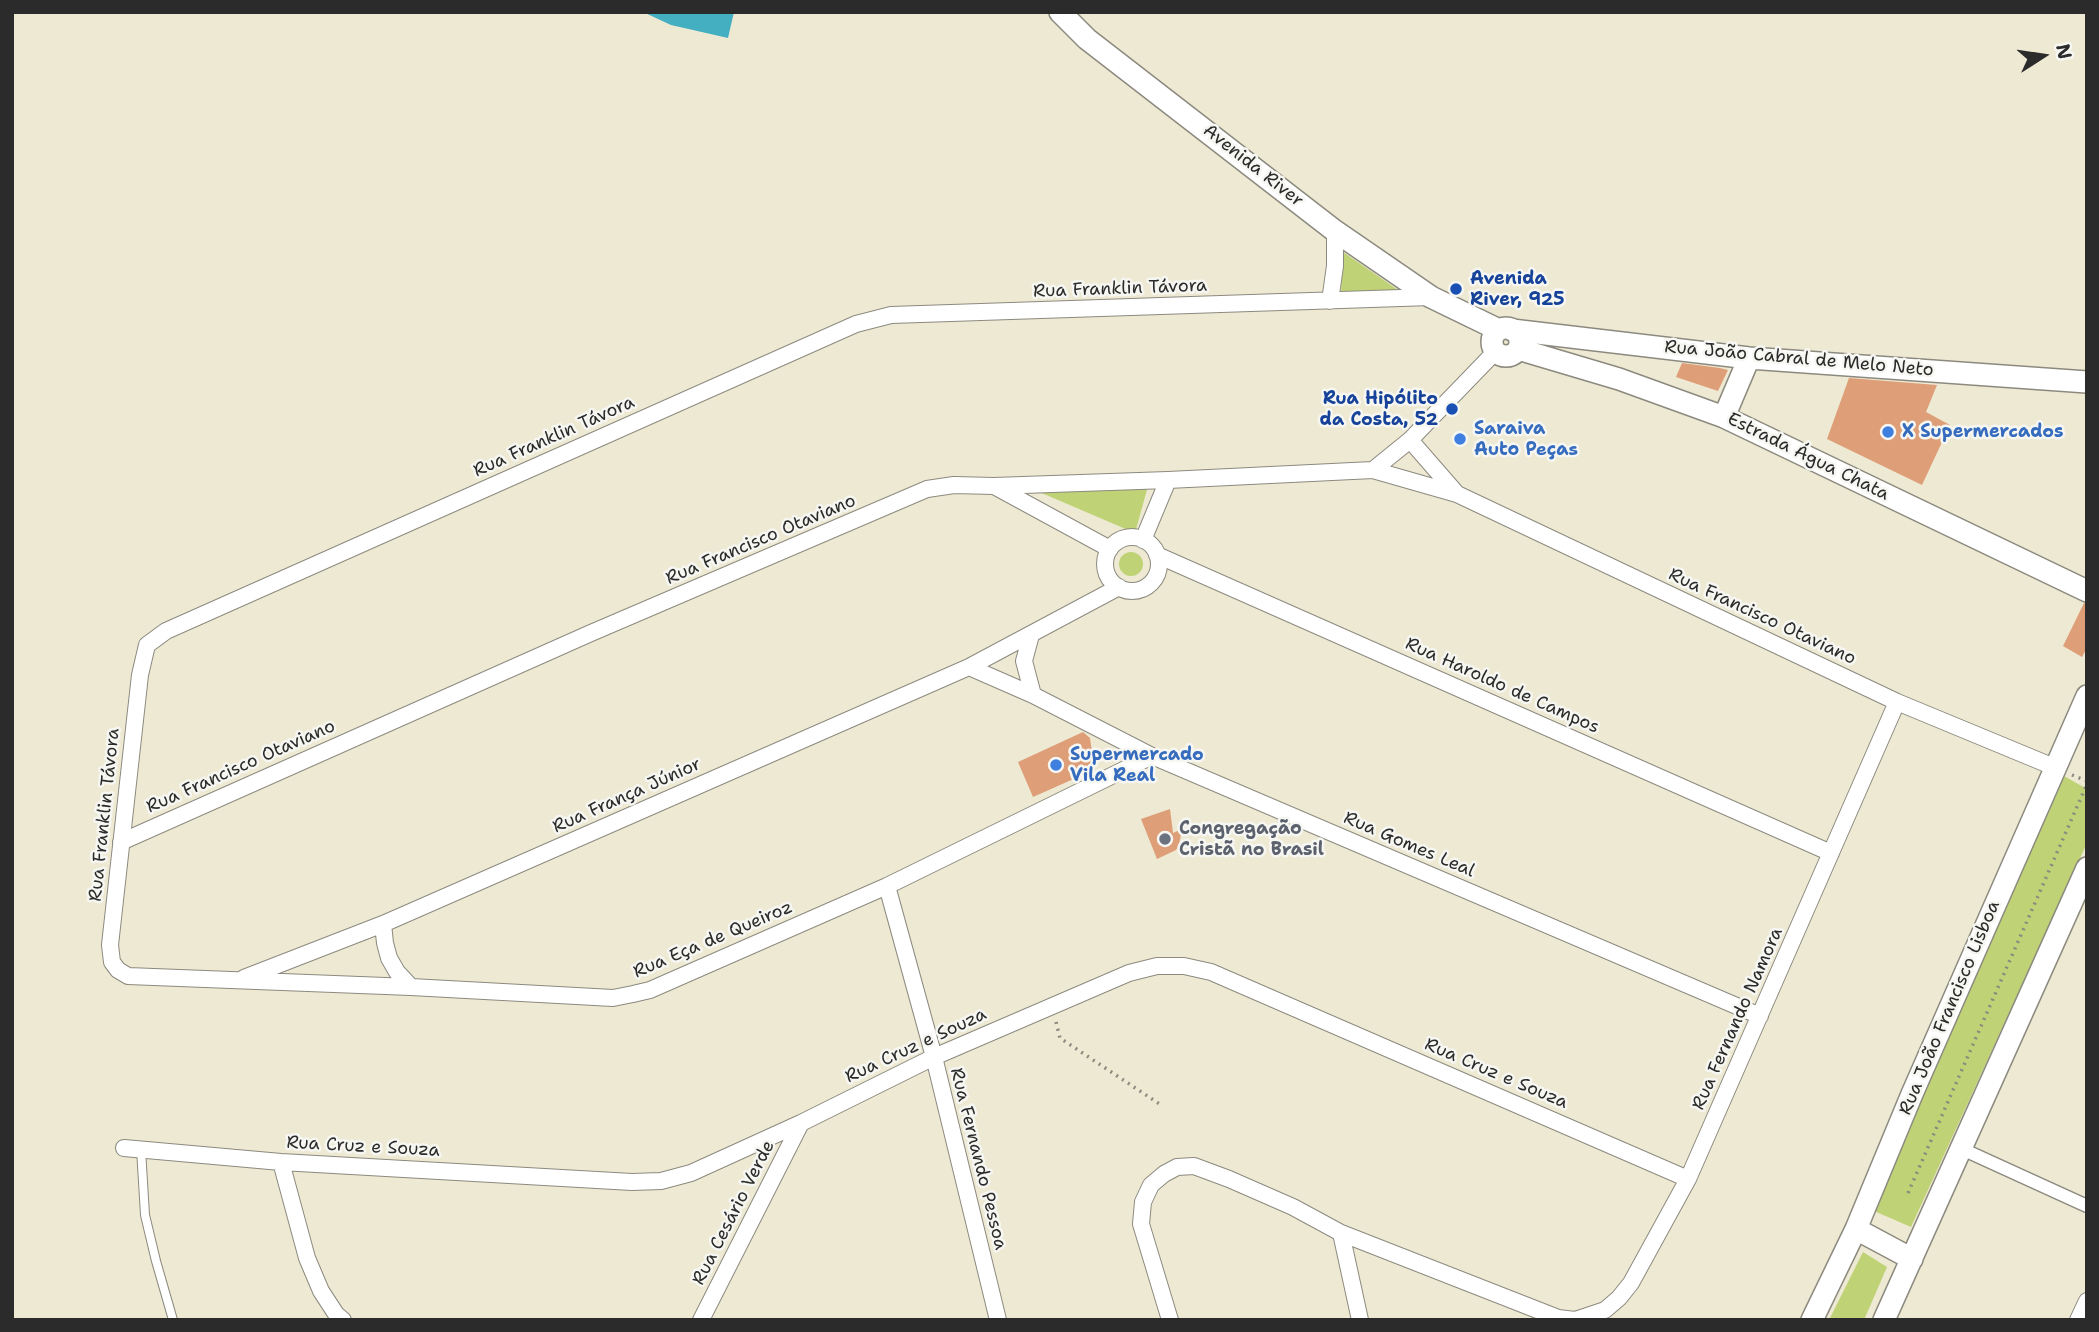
<!DOCTYPE html>
<meta charset="utf-8">
<style>
body{margin:0}
#map{position:relative;width:2099px;height:1332px;overflow:hidden;background:#eee9d3;font-family:"Shantell Sans",sans-serif}
canvas{display:block}
.frame{position:absolute;inset:0;border:14px solid #2b2b2b;pointer-events:none}
.north{position:absolute;left:2008px;top:21px;width:70px;height:70px;-webkit-text-stroke:5px #f6f6f2;paint-order:stroke;rotate:78deg;font-size:19px;font-weight:700;line-height:28px;text-align:center;color:#2b2b2b}
.north::after{content:'';display:block;margin:auto;width:24px;height:32px;background:#2b2b2b;clip-path:polygon(50% 0,100% 100%,50% 72%,0 100%)}
</style>
<div id="map">
<canvas width="2099" height="1332"></canvas>
<div class="frame"></div>
<div class="north">N</div>
</div>
<script>
const context = document.querySelector('canvas').getContext('2d');
context.lineJoin = 'round';
function fillPath(path, color) { context.fillStyle = color; context.fill(path, 'evenodd'); }
const shape = rows => new Path2D(rows.map(r => 'M' + r).join(''));
function stroke(path, color, width, dash) { context.strokeStyle = color; context.lineWidth = width; context.lineCap = dash ? 'butt' : 'round'; context.setLineDash(dash || []); context.stroke(path); }
function drawText(font, color, halo, rows, align = 'center') {
  context.font = font + ' "Shantell Sans",sans-serif'; context.lineWidth = 5; context.setLineDash([]); context.textBaseline = 'middle'; context.strokeStyle = halo; context.fillStyle = color; for (const [text, x, y, turn = 0] of rows) {
    context.save(); context.translate(x, y); context.rotate((+turn || 0) * Math.PI / 180); context.textAlign = isNaN(turn) ? turn : align; if (halo) context.strokeText(text, 0, 0); context.fillText(text, 0, 0); context.restore();
  }
}
const green = shape([
 [1343,252,1401,292,1341,292],
 [1148,486,1135,533,1037,491],
 '1119 564a12 12 0 1 1 24 0a12 12 0 1 1-24 0Z',
 [2064,776,2087,789,2087,843,1911,1227,1867,1208],
 [1863,1252,1887,1267,1864,1320,1829,1320]
]);
const water = shape([
 [643,12,734,12,728,38,671,25]
]);
const building = shape([
 [1682,363,1720,368,1728,370,1718,391,1676,377],
 [1849,378,1937,385,1926,412,1950,425,1922,485,1827,439],
 [2084,603,2087,604,2087,648,2082,657,2063,646],
 [1083,732,1090,738,1094,767,1087,773,1033,797,1018,762],
 [1170,809,1173,833,1182,829,1179,845,1176,850,1157,859,1141,819]
]);
const path = shape([
 [2072,775,2087,781],
 [1056,1022,1060,1038,1161,1105],
 [1908,1193,2087,784]
]);
const service = shape([
 [141,1149,145,1215,156,1261,173,1320]
]);
const pedestrian = shape([
 [1962,1149,2087,1206]
]);
const minor = shape([
 [1330,301,1335,266,1335,231],
 [1410,440,1457,494],
 [1373,470,1410,440,1495,352],
 [996,487,1110,549],
 '1105 564a27 27 0 1 1 54 0a27 27 0 1 1-54 0Z',
 [1143,540,1168,480],
 [1157,555,1831,853],
 [1031,635,1024,661,1033,695],
 [969,667,1033,695,1152,756,1760,1016],
 [1152,756,887,886,650,990,633,994,613,998,411,987,128,976,118,970,112,962,110,945,140,675,147,645,166,631,856,324,891,315,1431,297],
 [121,842,591,633,927,489,954,485,994,486,1168,480,1373,470,1457,494,1897,702,2054,767],
 [887,886,934,1057,998,1320],
 [383,924,385,943,389,958,397,972,411,987],
 [244,978,383,924,969,667,1119,587],
 [124,1148,281,1162,632,1182,661,1181,691,1173,801,1123,934,1057,1129,973,1157,966,1184,966,1211,972,1688,1179],
 [281,1162,307,1258,321,1291,336,1314,343,1320],
 [1341,1233,1360,1320],
 [701,1320,801,1123],
 [1170,1320,1141,1224,1143,1202,1151,1185,1164,1174,1177,1167,1194,1166,1229,1179,1293,1207,1341,1233,1558,1318,1575,1320],
 [1575,1320,1605,1310,1619,1298,1631,1283,1688,1179,1897,702],
 [2078,1320,2087,1301]
]);
const tertiary = shape([
 [1060,12,1087,39,1335,231,1431,297,1499,330],
 '1492 342a14 14 0 1 1 28 0a14 14 0 1 1-28 0Z',
 [1512,330,1749,358,2087,382],
 [1518,349,1619,379,1724,417,2087,591],
 [1724,417,1749,358],
 [1856,1229,1912,1259],
 [1812,1320,1856,1229,1912,1094,2087,696],
 [1884,1320,2087,868]
]);
const markers = [
 [1456,289,7,"#1a4fb4"],
 [1452,409,7,"#1a4fb4"],
 [1888,432,7,"#3f7fe0"],
 [1460,439,7,"#3f7fe0"],
 [1056,765,7,"#3f7fe0"],
 [1165,839,7,"#6b7280"]
];
const streetNames = [
 ["Avenida River",1253,166,38],
 ["Rua Franklin Távora",1120,289,-2],
 ["Rua João Cabral de Melo Neto",1799,359,5],
 ["Rua Franklin Távora",554,437,-24],
 ["Estrada Água Chata",1808,457,26],
 ["Rua Francisco Otaviano",761,540,-23],
 ["Rua Francisco Otaviano",1762,617,25],
 ["Rua Haroldo de Campos",1502,686,24],
 ["Rua Francisco Otaviano",241,767,-24],
 ["Rua França Júnior",627,796,-24],
 ["Rua Franklin Távora",105,815,-84],
 ["Rua Gomes Leal",1409,845,23],
 ["Rua Eça de Queiroz",713,940,-23],
 ["Rua João Francisco Lisboa",1950,1008,-67],
 ["Rua Fernando Namora",1738,1019,-66],
 ["Rua Cruz e Souza",916,1046,-25],
 ["Rua Cruz e Souza",1496,1074,23],
 ["Rua Cruz e Souza",363,1147,3],
 ["Rua Fernando Pessoa",978,1159,76],
 ["Rua Cesário Verde",734,1213,-63]
];
const transitNames = [
 ["Avenida",1470,279],
 ["River, 925",1470,300],
 ["Rua Hipólito",1438,399,"right"],
 ["da Costa, 52",1438,420,"right"]
];
const shopNames = [
 ["Saraiva",1474,429],
 ["Auto Peças",1474,450],
 ["X Supermercados",1902,432],
 ["Supermercado",1070,755],
 ["Vila Real",1070,776]
];
const worshipNames = [
 ["Congregação",1179,829],
 ["Cristã no Brasil",1179,850]
];
fillPath(green, '#bfd275');
fillPath(water, '#43afc1');
fillPath(building, '#de9e77');
stroke(service, '#8c8a7f', 10);
stroke(pedestrian, '#8c8a7f', 15);
stroke(minor, '#8c8a7f', 18);
stroke(tertiary, '#8c8a7f', 24);
stroke(path, '#8c8a7f', 3.5, [2, 5]);
stroke(service, '#fff', 8);
stroke(pedestrian, '#fff', 12);
stroke(minor, '#fff', 16);
stroke(tertiary, '#fff', 21);
for (const [x, y, r, color] of markers) { const dot = new Path2D(); dot.arc(x, y, r, 0, 2 * Math.PI); context.fillStyle = color; context.fill(dot); stroke(dot, '#f6f6f2', 2.5); }
drawText('18px', '#2b2b2b', '#f6f6f2', streetNames);
drawText('bold 18px', '#164399', '#f6f6f2', transitNames, 'left');
drawText('bold 18px', '#366cbe', '#f6f6f2', shopNames, 'left');
drawText('bold 18px', '#5b616d', '#f6f6f2', worshipNames, 'left');
</script>
